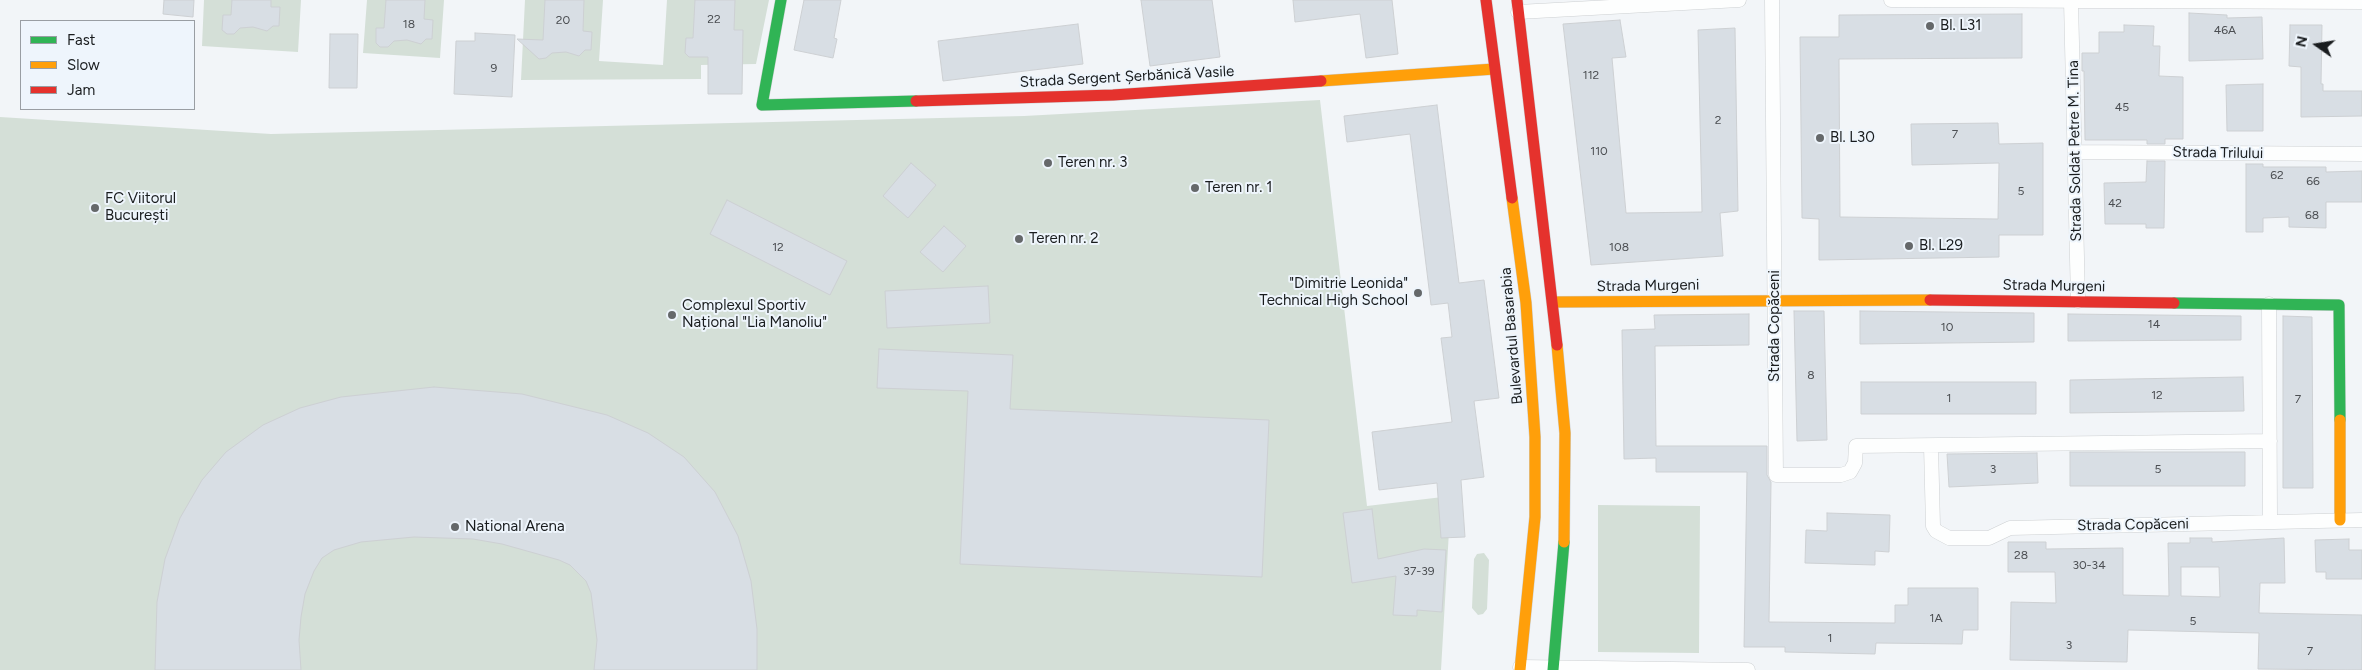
<!DOCTYPE html>
<meta charset="utf-8">
<style>
body{margin:0}
#map{position:relative;width:2362px;height:670px;overflow:hidden;background:#f2f5f8;font-family:Figtree,sans-serif}
canvas{display:block}
.legend{position:absolute;left:20px;top:20px;width:175px;height:90px;box-sizing:border-box;background:#eef5fc;border:1px solid #999ea3;margin:0;padding:6px 9px;list-style:none;font-size:15px;color:#191c1e}
.legend li{display:flex;align-items:center;gap:10px;height:25px}
.legend b{width:25px;border:1px solid #999ea3}
.north{position:absolute;left:2292px;top:20px;width:50px;height:50px;-webkit-text-stroke:4px #eef5fc;paint-order:stroke;rotate:283deg;font-size:14px;font-weight:700;line-height:20px;text-align:center;color:#191c1e}
.north::after{content:'';display:block;margin:auto;width:18px;height:22px;background:#191c1e;clip-path:polygon(50% 0,100% 100%,50% 72%,0 100%)}
</style>
<div id="map">
<canvas width="2362" height="670"></canvas>
<ul class="legend">
<li><b style="height:6px;background:#30b455"></b>Fast</li>
<li><b style="height:6px;background:#ff9f0a"></b>Slow</li>
<li><b style="height:6px;background:#e5322d"></b>Jam</li>
</ul>
<div class="north">N</div>
</div>
<script>
const context = document.querySelector('canvas').getContext('2d');
context.lineJoin = 'round';
function fillPath(path, color) { context.fillStyle = color; context.fill(path, 'evenodd'); }
const shape = rows => new Path2D(rows.map(r => 'M' + r).join(''));
function stroke(path, color, width, dash) { context.strokeStyle = color; context.lineWidth = width; context.lineCap = dash ? 'butt' : 'round'; context.setLineDash(dash || []); context.stroke(path); }
function drawText(font, color, halo, rows, align = 'center') {
  context.font = font + ' Figtree,sans-serif'; context.lineWidth = 4; context.setLineDash([]); context.textBaseline = 'middle'; context.strokeStyle = halo; context.fillStyle = color; for (const [text, x, y, turn = 0] of rows) {
    context.save(); context.translate(x, y); context.rotate((+turn || 0) * Math.PI / 180); context.textAlign = isNaN(turn) ? turn : align; if (halo) context.strokeText(text, 0, 0); context.fillText(text, 0, 0); context.restore();
  }
}
const green = shape([
 [204,0,301,0,298,52,202,46],
 [367,0,444,0,440,58,363,53],
 [525,0,603,0,599,61,663,65,667,0,769,0,756,64,701,65,701,79,521,80],
 [1320,100,1367,506,1451,496,1441,670,0,670,0,117,271,134,1024,116],
 [1598,505,1700,506,1699,653,1598,652],
 [1484,553,1489,560,1487,609,1483,614,1478,615,1472,608,1474,559,1477,554]
]);
const building = shape([
 [164,0,194,0,193,17,163,14,164,0],
 [232,0,271,0,271,7,280,7,279,26,273,26,267,31,253,27,240,28,234,34,227,34,222,30,223,15,231,15,232,0],
 [386,0,425,0,424,19,433,20,432,39,426,39,421,44,407,40,394,41,388,47,380,47,376,43,376,28,384,28,386,0],
 [545,0,584,0,583,31,592,32,591,50,585,50,579,56,566,52,552,53,546,58,539,59,517,39,543,40,545,0],
 [695,0,735,0,734,30,743,30,742,94,708,94,708,57,689,57,685,53,686,38,693,38,695,0],
 [804,0,841,0,834,38,837,39,833,58,794,50,804,0],
 [1141,0,1212,0,1220,57,1150,66,1141,0],
 [1293,0,1392,0,1398,54,1366,58,1360,14,1295,22,1293,0],
 [2189,13,2227,15,2227,18,2262,17,2263,59,2189,61,2189,13],
 [2022,14,2022,58,1839,59,1840,217,1998,219,1999,163,1912,165,1911,124,1998,123,1999,144,2043,143,2043,235,1999,235,1999,257,1819,260,1819,219,1802,218,1800,37,1839,37,1839,15,2022,14],
 [1620,20,1626,57,1612,58,1626,213,1702,212,1698,30,1735,28,1738,211,1720,213,1723,256,1591,265,1563,24,1620,20],
 [1078,24,1083,64,943,81,938,41,1078,24],
 [2124,25,2154,26,2153,46,2160,46,2159,76,2183,77,2183,139,2165,139,2165,144,2147,144,2147,140,2085,140,2084,71,2082,71,2082,53,2099,53,2099,32,2124,32,2124,25],
 [2290,25,2322,25,2321,84,2323,84,2323,91,2362,91,2362,116,2301,117,2301,67,2289,66,2290,25],
 [475,33,515,35,512,97,454,94,456,41,475,41,475,33],
 [330,34,358,34,357,88,329,88,330,34],
 [2263,84,2263,131,2227,131,2226,85,2263,84],
 [1437,105,1459,283,1484,280,1499,398,1474,401,1484,477,1461,480,1465,537,1441,538,1437,483,1379,490,1372,432,1452,422,1441,338,1452,337,1448,303,1431,305,1410,134,1347,142,1344,116,1437,105],
 [2147,161,2165,161,2164,228,2146,228,2146,224,2105,224,2104,183,2146,182,2147,161],
 [911,163,936,185,908,218,883,196,911,163],
 [2246,164,2263,164,2263,167,2326,167,2326,172,2362,171,2362,202,2326,202,2326,228,2289,227,2289,217,2263,218,2263,232,2246,232,2246,164],
 [727,200,847,261,830,295,710,234,727,200],
 [944,226,966,246,943,272,920,252,944,226],
 [988,286,990,323,887,328,885,291,988,286],
 [1794,311,1824,311,1827,440,1797,441,1794,311],
 [1860,311,2034,313,2034,342,1860,344,1860,311],
 [1749,314,1749,345,1655,346,1656,446,1767,446,1767,475,1771,482,1769,622,1895,623,1895,605,1908,605,1908,588,1978,588,1978,630,1963,630,1962,644,1876,643,1875,654,1785,652,1785,647,1744,647,1747,472,1656,472,1656,458,1624,459,1622,330,1655,329,1654,315,1749,314],
 [2068,314,2241,316,2241,340,2068,341,2068,314],
 [2283,316,2312,317,2313,488,2283,488,2283,316],
 [879,349,1013,355,1010,409,1269,420,1262,577,960,564,968,391,877,388,879,349],
 [2243,377,2244,411,2070,413,2070,380,2243,377],
 [1861,382,2036,382,2036,414,1861,414,1861,382],
 [434,387,522,394,607,415,648,433,684,457,715,492,738,536,751,581,757,629,757,670,594,670,597,640,591,593,586,581,570,565,559,560,502,544,473,539,414,537,361,542,334,550,322,558,314,571,305,594,301,617,299,640,301,670,155,670,157,602,165,559,180,518,202,480,226,452,263,425,300,408,341,397,434,387],
 [2070,452,2245,452,2245,486,2070,486,2070,452],
 [2037,453,2038,483,1949,487,1947,454,2037,453],
 [1372,509,1378,559,1424,549,1446,550,1442,612,1417,610,1417,616,1393,615,1396,576,1352,583,1343,513,1372,509],
 [1827,513,1890,515,1889,552,1875,551,1875,565,1805,563,1806,530,1827,531,1827,513],
 [2190,538,2212,538,2212,542,2284,538,2285,583,2260,583,2259,613,2362,615,2362,670,2258,669,2259,633,2128,630,2127,662,2010,660,2011,602,2056,603,2055,572,2008,572,2008,542,2046,542,2046,549,2123,548,2123,595,2169,596,2168,543,2190,543,2190,538],
 [2181,567,2219,567,2220,597,2181,596,2181,567],
 [2349,539,2349,550,2362,550,2362,579,2326,579,2326,572,2316,572,2315,540,2349,539]
]);
const street = shape([
 [1772,0,1776,475,1841,475,1850,472,1855,463,1856,446,2270,441],
 [1891,0,2362,2],
 [2071,1,2078,301],
 [1518,12,1739,0],
 [2075,152,2362,154],
 [2269,304,2270,521],
 [1931,446,1933,526,1936,531,1949,538,1989,538,2010,528,2362,520],
 [1520,667,1748,670]
]);
const fast = shape([
 [781,0,762,105,916,101],
 [2174,303,2339,305,2340,420],
 [1553,670,1564,542]
]);
const slow = shape([
 [1321,81,1494,69],
 [1512,198,1526,303,1535,437,1535,517,1520,670],
 [1553,302,1930,300],
 [1557,345,1565,433,1564,542],
 [2340,420,2340,520]
]);
const jam = shape([
 [1486,0,1512,198],
 [1517,0,1557,345],
 [916,101,1113,95,1321,81],
 [1930,300,2174,303]
]);
const markers = [
 [1930,26,5,"#65686a"],
 [1820,138,5,"#65686a"],
 [1048,163,5,"#65686a"],
 [1195,188,5,"#65686a"],
 [95,208,5,"#65686a"],
 [1019,239,5,"#65686a"],
 [1909,246,5,"#65686a"],
 [1418,293,5,"#65686a"],
 [672,315,5,"#65686a"],
 [455,527,5,"#65686a"]
];
const numberNames = [
 ["22",714,19],
 ["20",563,20],
 ["18",409,24],
 ["46A",2225,30],
 ["9",494,68],
 ["112",1591,75],
 ["45",2122,107],
 ["2",1718,120],
 ["7",1955,134],
 ["110",1599,151],
 ["62",2277,175],
 ["66",2313,181],
 ["5",2021,191],
 ["42",2115,203],
 ["68",2312,215],
 ["12",778,247],
 ["108",1619,247],
 ["14",2154,324],
 ["10",1947,327],
 ["8",1811,375],
 ["12",2157,395],
 ["1",1949,398],
 ["7",2298,399],
 ["3",1993,469],
 ["5",2158,469],
 ["28",2021,555],
 ["30-34",2089,565],
 ["37-39",1419,571],
 ["1A",1936,618],
 ["5",2193,621],
 ["1",1830,638],
 ["3",2069,645],
 ["7",2310,651]
];
const poiNames = [
 ["Bl. L31",1940,26],
 ["Bl. L30",1830,138],
 ["Teren nr. 3",1058,163],
 ["Teren nr. 1",1205,188],
 ["FC Viitorul",105,199],
 ["București",105,216],
 ["Teren nr. 2",1029,239],
 ["Bl. L29",1919,246],
 ["\"Dimitrie Leonida\"",1408,284,"right"],
 ["Technical High School",1408,301,"right"],
 ["Complexul Sportiv",682,306],
 ["Național \"Lia Manoliu\"",682,323],
 ["National Arena",465,527]
];
const streetNames = [
 ["Strada Sergent Șerbănică Vasile",1127,77,-3],
 ["Strada Soldat Petre M. Tina",2075,151,-91],
 ["Strada Trilului",2218,153,1],
 ["Strada Murgeni",1648,286,-1],
 ["Strada Murgeni",2054,286,1],
 ["Strada Copăceni",1775,326,-90],
 ["Bulevardul Basarabia",1512,336,-95],
 ["Strada Copăceni",2133,525,-1]
];
fillPath(green, '#d4dfd7');
fillPath(building, '#d8dee4');
stroke(building, '#cdd0d3', 1);
stroke(street, '#cdd0d2', 15);
stroke(fast, '#cdd0d2', 12);
stroke(slow, '#cdd0d2', 12);
stroke(jam, '#cdd0d2', 12);
stroke(street, '#fdfefe', 14);
stroke(fast, '#30b455', 11);
stroke(slow, '#ff9f0a', 11);
stroke(jam, '#e5322d', 11);
for (const [x, y, r, color] of markers) { const dot = new Path2D(); dot.arc(x, y, r, 0, 2 * Math.PI); context.fillStyle = color; context.fill(dot); stroke(dot, '#eef5fc', 2); }
drawText('12px', '#4b4e52', null, numberNames);
drawText('15px', '#191c1e', '#eef5fc', poiNames, 'left');
drawText('15px', '#191c1e', '#eef5fc', streetNames);
</script>
